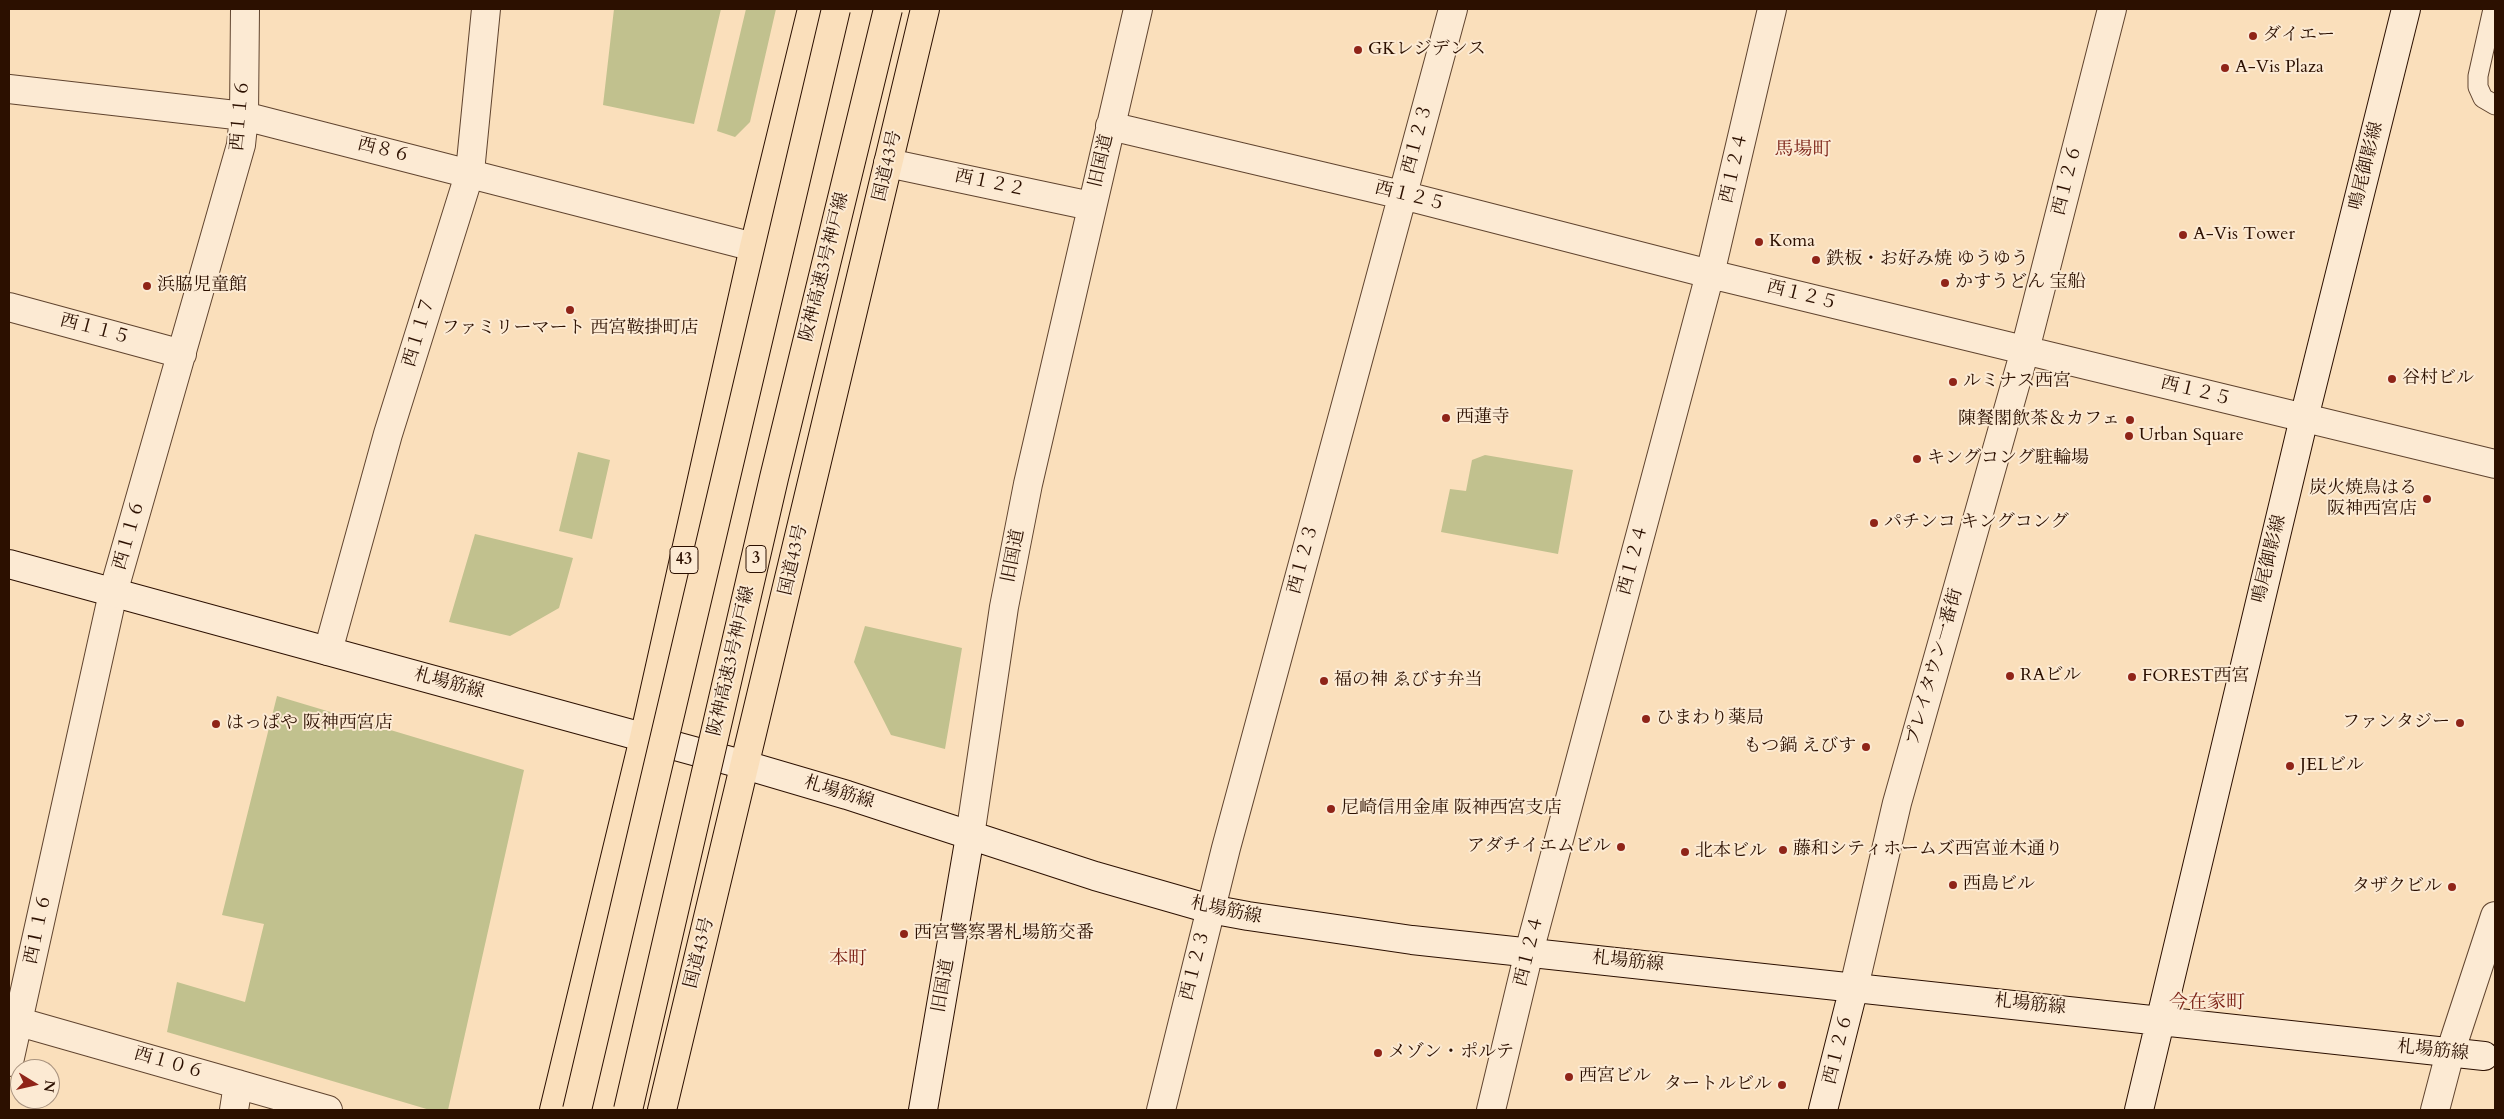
<!DOCTYPE html>
<meta charset="utf-8">
<style>
body{margin:0}
#map{position:relative;width:2504px;height:1119px;overflow:hidden;background:#fadfbb;font-family:Cardo,serif}
canvas{display:block}
.frame{position:absolute;inset:0;border:10px solid #2c1000;pointer-events:none}
.north{position:absolute;left:10px;top:1059px;width:50px;height:50px;box-sizing:border-box;background:#fcead3;border:1px solid #a9937f;border-radius:50%;rotate:99deg;font-size:14px;font-weight:700;line-height:20px;text-align:center;color:#2c1000}
.north::after{content:'';display:block;margin:auto;width:18px;height:22px;background:#8f2418;clip-path:polygon(50% 0,100% 100%,50% 72%,0 100%)}
</style>
<div id="map">
<canvas width="2504" height="1119"></canvas>
<div class="frame"></div>
<div class="north">N</div>
</div>
<script>
const context = document.querySelector('canvas').getContext('2d');
context.lineJoin = 'round';
function fillPath(path, color) { context.fillStyle = color; context.fill(path, 'evenodd'); }
const shape = rows => new Path2D(rows.map(r => 'M' + r).join(''));
function stroke(path, color, width, dash) { context.strokeStyle = color; context.lineWidth = width; context.lineCap = dash ? 'butt' : 'round'; context.setLineDash(dash || []); context.stroke(path); }
function drawText(font, color, halo, rows, align = 'center') {
  context.font = font + ' Cardo,"Noto Serif JP",serif'; context.lineWidth = 4; context.setLineDash([]); context.textBaseline = 'middle'; context.strokeStyle = halo; context.fillStyle = color; for (const [text, x, y, turn = 0] of rows) {
    context.save(); context.translate(x, y); context.rotate((+turn || 0) * Math.PI / 180); context.textAlign = isNaN(turn) ? turn : align; if (halo) context.strokeText(text, 0, 0); context.fillText(text, 0, 0); context.restore();
  }
}
const green = shape([
 [614,9,721,9,694,124,603,105],
 [746,9,776,9,750,122,735,137,717,131],
 [578,452,610,460,592,539,559,531],
 [1485,455,1573,470,1558,554,1441,532,1450,489,1466,491,1472,460],
 [475,534,573,558,559,608,510,636,449,622],
 [865,626,962,648,945,749,891,735,854,662],
 [277,696,524,770,448,1110,430,1110,167,1032,177,982,245,1002,264,924,222,915]
]);
const lane = shape([
 [2493,9,2478,76,2478,87,2483,98,2495,105]
]);
const street = shape([
 [9,89,244,116,754,247],
 [1110,126,1402,195,1710,274,2495,464],
 [888,163,1091,206],
 [9,307,182,354],
 [328,651,388,434,470,172,486,9],
 [970,836,1004,607,1028,484,1138,9],
 [1854,987,1897,803,2025,350,2112,9],
 [9,1019,328,1110],
 [9,1062,113,593,241,145,244,116,245,9],
 [234,1110,238,1084],
 [1161,1110,1226,848,1453,9],
 [1491,1110,1529,952,1710,274,1772,9],
 [2435,1110,2450,1053,2495,916]
]);
const secondary = shape([
 [9,564,745,765,847,795,1095,876,1210,909,1248,916,1412,940,2484,1056],
 [923,1110,970,836],
 [1823,1110,1854,987],
 [2139,1110,2304,418,2406,9]
]);
const highway = shape([
 [554,1110,644,738,754,247,812,9],
 [662,1110,925,9]
]);
const highwayBridge = shape([
 [577,1110,836,9],
 [628,1110,774,478,888,9]
]);
const markers = [
 [2253,36,5,"#8f2418"],
 [1358,50,5,"#8f2418"],
 [2225,68,5,"#8f2418"],
 [2183,235,5,"#8f2418"],
 [1759,242,5,"#8f2418"],
 [1816,260,5,"#8f2418"],
 [1945,283,5,"#8f2418"],
 [147,286,5,"#8f2418"],
 [570,310,5,"#8f2418"],
 [2392,379,5,"#8f2418"],
 [1953,382,5,"#8f2418"],
 [1446,418,5,"#8f2418"],
 [2130,420,5,"#8f2418"],
 [2129,436,5,"#8f2418"],
 [1917,459,5,"#8f2418"],
 [2427,499,5,"#8f2418"],
 [1874,523,5,"#8f2418"],
 [2010,676,5,"#8f2418"],
 [2132,677,5,"#8f2418"],
 [1324,681,5,"#8f2418"],
 [1646,719,5,"#8f2418"],
 [2460,723,5,"#8f2418"],
 [216,724,5,"#8f2418"],
 [1866,747,5,"#8f2418"],
 [2290,766,5,"#8f2418"],
 [1331,809,5,"#8f2418"],
 [1621,847,5,"#8f2418"],
 [1783,850,5,"#8f2418"],
 [1685,852,5,"#8f2418"],
 [1953,885,5,"#8f2418"],
 [2452,887,5,"#8f2418"],
 [904,934,5,"#8f2418"],
 [1378,1053,5,"#8f2418"],
 [1569,1077,5,"#8f2418"],
 [1782,1085,5,"#8f2418"]
];
const shields = [
 [756,559,20],
 [684,560,28]
];
const shieldNames = [
 ["3",756,559],
 ["43",684,560]
];
const poiNames = [
 ["ダイエー",2263,36],
 ["GKレジデンス",1368,50],
 ["A-Vis Plaza",2235,68],
 ["A-Vis Tower",2193,235],
 ["Koma",1769,242],
 ["鉄板・お好み焼 ゆうゆう",1826,260],
 ["かすうどん 宝船",1955,283],
 ["浜脇児童館",157,286],
 ["ファミリーマート 西宮鞍掛町店",570,329,"center"],
 ["谷村ビル",2402,379],
 ["ルミナス西宮",1963,382],
 ["西蓮寺",1456,418],
 ["陳餐閣飲茶＆カフェ",2120,420,"right"],
 ["Urban Square",2139,436],
 ["キングコング駐輪場",1927,459],
 ["炭火焼鳥はる",2417,489,"right"],
 ["阪神西宮店",2417,510,"right"],
 ["パチンコ キングコング",1884,523],
 ["RAビル",2020,676],
 ["FOREST西宮",2142,677],
 ["福の神 ゑびす弁当",1334,681],
 ["ひまわり薬局",1656,719],
 ["ファンタジー",2450,723,"right"],
 ["はっぱや 阪神西宮店",226,724],
 ["もつ鍋 えびす",1856,747,"right"],
 ["JELビル",2300,766],
 ["尼崎信用金庫 阪神西宮支店",1341,809],
 ["アダチイエムビル",1611,847,"right"],
 ["藤和シティホームズ西宮並木通り",1793,850],
 ["北本ビル",1695,852],
 ["西島ビル",1963,885],
 ["タザクビル",2442,887,"right"],
 ["西宮警察署札場筋交番",914,934],
 ["メゾン・ポルテ",1388,1053],
 ["西宮ビル",1579,1077],
 ["タートルビル",1772,1085,"right"]
];
const streetNames = [
 ["西１１６",241,115,-85],
 ["西１２３",1418,139,-75],
 ["西８６",384,151,14],
 ["旧国道",1102,161,-77],
 ["国道43号",888,166,-77],
 ["鳴尾御影線",2367,166,-76],
 ["西１２４",1735,168,-77],
 ["西１２６",2068,180,-76],
 ["西１２２",990,184,12],
 ["西１２５",1410,197,14],
 ["阪神高速3号神戸線",825,267,-76],
 ["西１２５",1802,296,14],
 ["西１１５",95,330,15],
 ["西１１７",420,332,-73],
 ["西１２５",2196,392,14],
 ["西１１６",130,535,-74],
 ["旧国道",1014,556,-79],
 ["西１２３",1304,559,-75],
 ["鳴尾御影線",2270,559,-76],
 ["国道43号",794,560,-77],
 ["西１２４",1634,560,-75],
 ["阪神高速3号神戸線",732,661,-77],
 ["プレイタウン一番街",1935,667,-74],
 ["札場筋線",449,684,15],
 ["札場筋線",839,793,17],
 ["札場筋線",1226,911,12],
 ["西１１６",39,929,-78],
 ["西１２４",1530,951,-76],
 ["国道43号",700,953,-76],
 ["札場筋線",1628,962,6],
 ["西１２３",1196,965,-76],
 ["旧国道",944,986,-80],
 ["札場筋線",2030,1005,6],
 ["西１２６",1839,1049,-76],
 ["札場筋線",2433,1051,6],
 ["西１０６",169,1064,16]
];
const neighbourhoodNames = [
 ["馬場町",1803,151],
 ["本町",848,960],
 ["今在家町",2207,1004]
];
fillPath(green, '#c1c18e');
stroke(lane, '#60442f', 21);
stroke(street, '#60442f', 30);
stroke(secondary, '#2c1000', 30);
stroke(highway, '#2c1000', 30);
stroke(lane, '#fcead3', 19);
stroke(street, '#fcead3', 28);
stroke(secondary, '#fcead3', 28);
stroke(highway, '#fadfbb', 28);
stroke(highwayBridge, '#2c1000', 30, []);
stroke(highwayBridge, '#fadfbb', 28);
for (const [x, y, r, color] of markers) { const dot = new Path2D(); dot.arc(x, y, r, 0, 2 * Math.PI); context.fillStyle = color; context.fill(dot); stroke(dot, '#fcead3', 2); }
for (const [x, y, w] of shields) { const box = new Path2D(); box.roundRect(x - w / 2, y - 13.5, w, 27, 4); context.fillStyle = '#fcead3'; context.fill(box); stroke(box, '#2c1000', 1); }
drawText('bold 16px', '#2c1000', null, shieldNames);
drawText('18px', '#2c1000', '#fcead3', poiNames, 'left');
drawText('18px', '#2c1000', '#fcead3', streetNames);
drawText('19px', '#7a1f14', '#fcead3', neighbourhoodNames);
</script>
